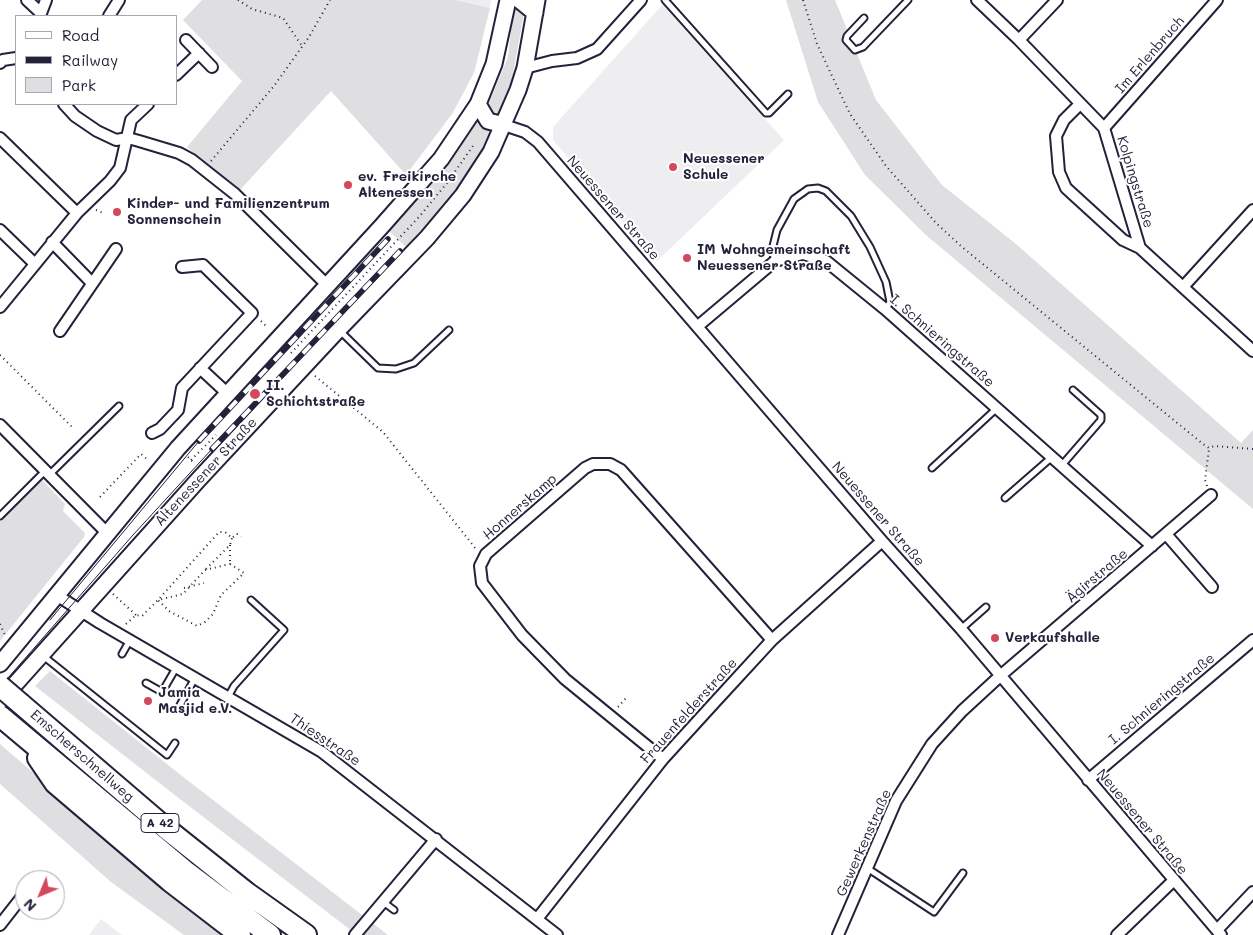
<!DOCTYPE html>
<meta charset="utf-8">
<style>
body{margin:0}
#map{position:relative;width:1253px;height:935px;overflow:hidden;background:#fff;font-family:Mali,sans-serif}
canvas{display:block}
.legend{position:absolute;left:15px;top:15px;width:162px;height:90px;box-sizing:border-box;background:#fff;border:1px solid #a7a7b1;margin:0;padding:6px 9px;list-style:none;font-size:15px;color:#22223b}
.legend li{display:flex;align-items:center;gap:10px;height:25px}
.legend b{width:25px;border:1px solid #a7a7b1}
.north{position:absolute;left:15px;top:870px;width:50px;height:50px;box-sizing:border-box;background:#fff;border:1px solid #a7a7b1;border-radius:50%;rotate:225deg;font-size:14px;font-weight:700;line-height:20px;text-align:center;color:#22223b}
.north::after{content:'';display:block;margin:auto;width:18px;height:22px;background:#d1495b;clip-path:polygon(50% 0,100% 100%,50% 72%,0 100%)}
</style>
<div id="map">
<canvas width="1253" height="935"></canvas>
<ul class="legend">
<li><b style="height:6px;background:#fff"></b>Road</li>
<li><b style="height:6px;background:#22223b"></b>Railway</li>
<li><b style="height:14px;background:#dfdfe2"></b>Park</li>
</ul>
<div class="north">N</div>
</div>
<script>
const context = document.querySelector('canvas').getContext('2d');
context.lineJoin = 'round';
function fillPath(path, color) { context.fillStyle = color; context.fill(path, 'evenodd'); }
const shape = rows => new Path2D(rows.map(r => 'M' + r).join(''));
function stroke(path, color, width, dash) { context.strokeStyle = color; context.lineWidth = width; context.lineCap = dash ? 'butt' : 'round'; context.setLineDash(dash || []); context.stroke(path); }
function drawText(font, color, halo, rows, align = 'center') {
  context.font = font + ' Mali,sans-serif'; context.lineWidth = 4; context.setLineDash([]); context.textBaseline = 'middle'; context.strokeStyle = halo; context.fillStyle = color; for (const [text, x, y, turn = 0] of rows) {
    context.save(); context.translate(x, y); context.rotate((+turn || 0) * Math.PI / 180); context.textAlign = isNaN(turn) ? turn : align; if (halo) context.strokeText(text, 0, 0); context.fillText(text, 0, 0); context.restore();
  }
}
const built = shape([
 [456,0,491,0,490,8],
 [663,4,784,140,657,261,553,140,553,127],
 [101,919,122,935,89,935]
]);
const green = shape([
 [202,0,456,0,490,8,474,73,452,114,406,175,331,91,239,191,187,147,242,81,183,20],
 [786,0,835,0,876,100,942,185,1016,244,1241,443,1253,430,1253,509,927,236,865,175,818,102],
 [517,6,524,13,510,91,502,113,497,118,490,115,487,108,508,57,513,11],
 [475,120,484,128,494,131,480,158,458,191,408,249,388,230,441,170],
 [41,479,65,504,63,511,85,533,84,537,0,641,0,520],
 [50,671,182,776,388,935,357,935,176,796,35,686],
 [0,744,133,858,229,935,184,935,111,882,0,784]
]);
const path = shape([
 [238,0,252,9,283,18,302,46],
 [803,0,817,44,850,114,886,166,936,223,962,247,1203,444,1209,448,1214,446,1253,449],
 [211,161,274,86,309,37,330,0],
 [96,210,103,213],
 [261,321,267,327],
 [291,353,419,217,447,183,475,143],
 [0,355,73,428],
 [315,376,383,432,476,549],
 [188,457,195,464],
 [191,460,216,435],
 [1207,486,1205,480,1209,449],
 [100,497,141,454,148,460],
 [230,545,230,564],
 [230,564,244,573,221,595,213,614,205,622,197,626,169,611,158,600,183,594,205,570,230,564],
 [206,569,230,545,232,538],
 [184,588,204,583],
 [113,594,136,615],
 [0,624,5,635],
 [126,624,136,615,142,616,158,600,219,532,225,532,232,538,237,534,241,537],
 [618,707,626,698]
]);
const service = shape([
 [665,0,766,113,769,113,788,94],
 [864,18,847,36,846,40,855,50,863,47,908,0],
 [775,261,772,250,777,230,794,199,808,189,818,188,826,191,851,216,870,247,886,282,890,302,886,309],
 [339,330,378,368,396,369,414,363,449,330],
 [1062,465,1101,420,1101,415,1073,390],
 [932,468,996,409],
 [49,475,119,406],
 [1005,498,1052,457],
 [0,516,45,471],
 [961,629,986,607],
 [122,654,130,640],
 [42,655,167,755,175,743],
 [146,683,162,692,176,668],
 [228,697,234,686,284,630,251,600],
 [180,705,195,678],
 [867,868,934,912,963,873],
 [382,901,394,910]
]);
const minor = shape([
 [27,0,41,13],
 [977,0,1019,40,1104,128,1140,248,1253,351],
 [40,16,46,0],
 [109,16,119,0],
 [186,40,212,67],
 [1019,40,1057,0],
 [0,63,3,60,16,58],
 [525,68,552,61,577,58,597,49,641,0],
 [176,75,199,53],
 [64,104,75,116,97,131,116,140,128,138,139,141,179,153,192,160,235,194,328,286],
 [1080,104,1064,120,1056,136,1059,172,1066,188,1123,240,1140,248],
 [504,125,525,132,538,142,882,541,961,629,1221,935],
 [1104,128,1217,0],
 [0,138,77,213],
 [0,230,35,264],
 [52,242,92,283],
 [1183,287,1253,210],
 [0,307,77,213,110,181,120,168,131,120,148,104],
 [698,326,775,261,803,254,826,261,885,309,1152,546],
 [60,331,116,249],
 [200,368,228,394],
 [0,425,108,534],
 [152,433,160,429,178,410,182,388,252,313,203,265,182,267],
 [1166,534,1212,587],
 [58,596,100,623,322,752,557,935],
 [663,759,565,679,522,635,482,583,480,566,486,554,585,468,593,464,610,464,621,470,772,640],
 [1088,780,1253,640],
 [39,910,43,912],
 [537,919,663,759,715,702,772,640,882,541],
 [0,925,21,898,25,901],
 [1217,930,1253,892],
 [355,935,436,839],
 [838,935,896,801,932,744,962,711,1000,676,1211,495],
 [1117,935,1173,881]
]);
const secondary = shape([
 [519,0,535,13],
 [478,104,488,121,504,125],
 [0,664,178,448,381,227,441,159,478,104,494,64,508,0],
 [0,701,199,479,338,330,427,238,463,195,491,152,518,90,525,68,537,0]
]);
const motorway = shape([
 [21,704,168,830,247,893,306,935],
 [0,716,185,871,270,935],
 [38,758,55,783,170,881,240,935]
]);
const tram = shape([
 [50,620,199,441],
 [0,687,133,535,212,449]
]);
const rail = shape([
 [199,441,388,239],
 [212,449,400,251]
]);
const motorwayBridge = shape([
 [0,686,21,704]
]);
const markers = [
 [673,167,5,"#d1495b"],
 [348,185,5,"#d1495b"],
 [117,212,5,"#d1495b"],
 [687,258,5,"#d1495b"],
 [255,394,6,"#d1495b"],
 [995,638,5,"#d1495b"],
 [148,701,5,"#d1495b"]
];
const shields = [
 [160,823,38]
];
const shieldNames = [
 ["A 42",160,823]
];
const streetNames = [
 ["Im Erlenbruch",1150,55,-49],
 ["Kolpingstraße",1135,182,73],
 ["Neuessener Straße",613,208,49],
 ["I. Schnieringstraße",942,341,41],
 ["Altenessener Straße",206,472,-47],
 ["Honnerskamp",520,507,-41],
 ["Neuessener Straße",878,514,49],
 ["Ägirstraße",1097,576,-40],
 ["I. Schnieringstraße",1162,699,-40],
 ["Frauenfelderstraße",689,711,-48],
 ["Thiesstraße",325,740,34],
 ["Emscherschnellweg",82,756,41],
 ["Neuessener Straße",1142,822,50],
 ["Gewerkenstraße",864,843,-66]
];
const poiNames = [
 ["Neuessener",683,159],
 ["Schule",683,175],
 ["ev. Freikirche",358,177],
 ["Altenessen",358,193],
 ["Kinder- und Familienzentrum",127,204],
 ["Sonnenschein",127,220],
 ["IM Wohngemeinschaft",697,250],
 ["Neuessener Straße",697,266],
 ["II.",266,386],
 ["Schichtstraße",266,402],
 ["Verkaufshalle",1005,638],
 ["Jamia",158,693],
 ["Masjid e.V.",158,709]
];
fillPath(built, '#eeeef1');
fillPath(green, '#dfdfe2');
stroke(service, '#22223b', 9);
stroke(minor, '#22223b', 14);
stroke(secondary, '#22223b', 19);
stroke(motorway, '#22223b', 24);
stroke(path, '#22223b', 2, [1, 4]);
stroke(service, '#fff', 5);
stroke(minor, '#fff', 10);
stroke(secondary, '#fff', 15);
stroke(motorway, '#fff', 20);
stroke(tram, '#22223b', 1);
stroke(rail, '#22223b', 5.5);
stroke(rail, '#fff', 4, [11]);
stroke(motorwayBridge, '#22223b', 24, []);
stroke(motorwayBridge, '#fff', 20);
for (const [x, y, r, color] of markers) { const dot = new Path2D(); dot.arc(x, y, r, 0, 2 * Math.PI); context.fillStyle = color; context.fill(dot); stroke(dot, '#fff', 2); }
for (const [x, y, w] of shields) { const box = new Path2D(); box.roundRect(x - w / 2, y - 9.5, w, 19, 4); context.fillStyle = '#fff'; context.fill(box); stroke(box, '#22223b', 1); }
drawText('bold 12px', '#22223b', null, shieldNames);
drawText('14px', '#22223b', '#fff', streetNames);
drawText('bold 14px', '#22223b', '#fff', poiNames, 'left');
</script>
